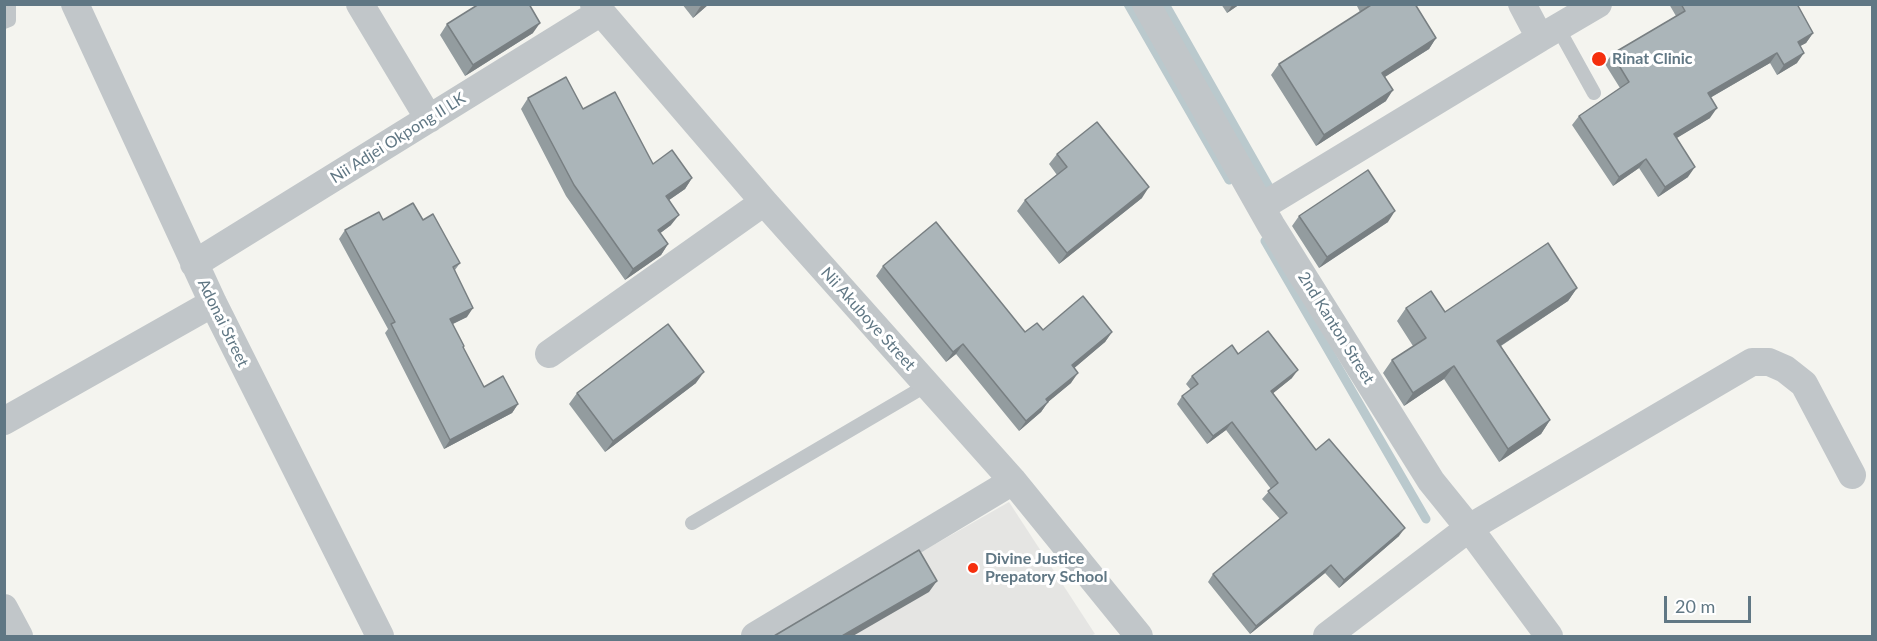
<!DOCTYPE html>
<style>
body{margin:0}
#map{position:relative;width:1877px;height:641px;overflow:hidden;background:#f4f4ef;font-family:Lato,sans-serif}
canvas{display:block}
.frame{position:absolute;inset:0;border:6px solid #607784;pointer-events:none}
.scale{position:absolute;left:1664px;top:596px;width:87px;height:27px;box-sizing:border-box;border:3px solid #607784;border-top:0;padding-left:8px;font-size:18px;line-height:21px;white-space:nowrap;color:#607784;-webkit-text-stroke:4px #fff;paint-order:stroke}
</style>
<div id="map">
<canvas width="1877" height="641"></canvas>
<div class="frame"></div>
<div class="scale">20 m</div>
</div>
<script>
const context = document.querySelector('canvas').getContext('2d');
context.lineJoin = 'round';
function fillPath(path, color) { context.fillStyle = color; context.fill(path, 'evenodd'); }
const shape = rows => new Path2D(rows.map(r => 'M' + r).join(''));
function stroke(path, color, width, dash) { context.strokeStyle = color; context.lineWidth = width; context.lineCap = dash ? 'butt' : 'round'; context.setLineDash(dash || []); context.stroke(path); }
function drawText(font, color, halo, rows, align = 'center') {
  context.font = font + ' Lato,sans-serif'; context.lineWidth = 6; context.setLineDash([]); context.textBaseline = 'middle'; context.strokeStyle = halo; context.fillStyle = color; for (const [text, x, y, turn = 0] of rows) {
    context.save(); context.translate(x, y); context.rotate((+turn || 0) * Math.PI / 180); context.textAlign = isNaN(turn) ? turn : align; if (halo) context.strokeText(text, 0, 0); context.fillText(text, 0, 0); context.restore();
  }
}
const built = shape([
 [1009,502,1095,634,1090,636,774,636]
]);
const stream = shape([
 [1128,4,1229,180],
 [1165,4,1269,187],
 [1265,241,1426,519]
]);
const lane = shape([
 [4,22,9,20,9,4],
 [1558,28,1594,93],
 [692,523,927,385]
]);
const street = shape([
 [75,4,213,303,380,636],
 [360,4,429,119],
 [594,4,764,202,1013,481,1139,636],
 [1146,4,1271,225,1431,481,1469,528,1549,636],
 [1522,4,1540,38,1598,4],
 [1261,207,1540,38],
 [194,264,601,12],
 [549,354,764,202],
 [4,421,213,303],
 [4,608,19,636],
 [755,636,1013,481],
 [1327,636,1469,528,1752,362,1769,362,1785,369,1804,384,1852,475]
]);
const wall = shape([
 [682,4,709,4,693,18],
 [1221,4,1240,4,1227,13],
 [1356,4,1415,4,1436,38,1429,49,1385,77,1386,101,1316,146,1271,75,1279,64,1360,12],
 [1669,4,1797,4,1813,33,1806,43,1800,46,1797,63,1777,75,1770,63,1710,98,1710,118,1676,138,1688,177,1658,197,1639,168,1613,186,1572,125,1579,116,1620,88,1605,64,1612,54,1676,16],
 [447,24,533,33,465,76,440,35],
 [528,98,583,109,653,164,692,178,685,189,669,200,671,225,660,233,668,244,661,255,625,280,566,196,521,109],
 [1057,154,1142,198,1059,264,1017,211,1025,200,1057,175,1049,164],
 [1299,216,1388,222,1319,268,1292,226],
 [383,220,423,220,460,263,455,270,467,317,453,324,463,348,484,387,518,404,512,413,444,449,385,333,388,329,339,239,345,230],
 [883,266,1025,332,1043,330,1112,332,1105,342,1074,368,1071,383,1048,402,1041,412,1019,431,956,354,946,362,876,276],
 [1577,288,1568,301,1501,346,1550,420,1541,434,1499,462,1444,379,1404,406,1383,373,1392,360,1413,346,1397,321,1406,308,1445,312],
 [1238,354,1292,378,1273,393,1316,450,1399,536,1339,588,1325,573,1250,634,1208,582,1213,574,1280,519,1262,499,1271,489,1226,430,1207,444,1177,404,1182,396,1191,390,1186,384,1192,376],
 [696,383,605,452,569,404,577,393]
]);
const shadedWall = shape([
 [703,4,709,4,693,18,700,7],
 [1233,4,1240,4,1227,13],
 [540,23,533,33,465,76,473,65],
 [1813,33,1806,43,1791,51,1798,42],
 [1436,38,1429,49,1375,83,1382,73],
 [1777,53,1770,63,1701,103,1708,93],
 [1804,53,1797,63,1777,75,1784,65],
 [1393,90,1386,101,1316,146,1324,135],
 [1717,108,1710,118,1667,144,1674,134],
 [1646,159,1639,168,1613,186,1619,177],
 [1695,167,1688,177,1658,197,1665,187],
 [692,178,685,189,659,207,666,196],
 [1149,187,1142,198,1059,264,1067,253],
 [1395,211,1388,222,1319,268,1327,257],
 [679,215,671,225,650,241,658,230],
 [668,244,661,255,625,280,633,269],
 [1577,288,1568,301,1488,354,1497,341],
 [473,308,467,317,444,328,450,319],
 [1112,332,1105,342,1065,376,1072,365],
 [963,344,956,354,946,362,953,352],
 [1454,366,1444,379,1404,406,1413,393],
 [1298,370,1292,378,1266,399,1271,391],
 [704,372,696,383,605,452,613,441],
 [1078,373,1071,383,1048,402,1041,412,1019,431,1026,421,1046,399],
 [518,404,512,413,444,449,450,440],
 [1550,420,1541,434,1499,462,1508,449],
 [1232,422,1226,430,1207,444,1213,436],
 [1405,528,1399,536,1339,588,1344,580],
 [1331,565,1325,573,1250,634,1256,626],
 [937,581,929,592,853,636,842,636]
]);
const building = shape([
 [479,4,529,4,540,23,473,65,447,24,479,4],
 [1370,4,1415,4,1436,38,1382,73,1393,90,1324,135,1279,64,1371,5,1370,4],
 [1681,4,1797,4,1813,33,1798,42,1804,53,1784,65,1777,53,1708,93,1717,108,1674,134,1695,167,1665,187,1646,159,1619,177,1579,116,1629,82,1612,54,1685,11,1681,4],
 [566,77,583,109,615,92,653,164,672,150,692,178,666,196,679,215,658,230,668,244,633,269,574,185,528,98,566,77],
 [1097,122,1149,187,1067,253,1025,200,1067,167,1057,154,1097,122],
 [1368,170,1395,211,1327,257,1299,216,1368,170],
 [413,203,423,220,433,214,460,263,453,267,473,308,450,319,464,346,463,347,484,387,503,376,518,404,450,440,391,324,395,322,345,230,379,212,383,220,413,203],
 [936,222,1025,332,1037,323,1043,330,1083,296,1112,332,1072,365,1078,373,1046,399,1048,402,1026,421,963,344,953,352,883,266,936,222],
 [1548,243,1577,288,1497,341,1550,420,1508,449,1454,366,1413,393,1392,360,1426,338,1406,308,1431,291,1445,312,1548,243],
 [668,324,704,372,613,441,577,393,668,324],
 [1268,331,1298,370,1271,391,1316,450,1329,439,1405,528,1344,580,1331,565,1256,626,1213,574,1287,513,1268,491,1278,483,1232,422,1213,436,1182,396,1198,384,1192,376,1232,345,1238,354,1268,331],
 [919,550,937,581,842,636,774,636,919,550]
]);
const markers = [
 [1599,59,8,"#f52f0e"],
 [973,568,6,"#f52f0e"]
];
const poiNames = [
 ["Rinat Clinic",1612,59],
 ["Divine Justice",985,559],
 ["Prepatory School",985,577]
];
const streetNames = [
 ["Nii Adjei Okpong II LK",398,138,-32],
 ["Nii Akuboye Street",868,319,48],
 ["Adonai Street",223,323,64],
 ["2nd Kanton Street",1336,328,58]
];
fillPath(built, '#e5e5e3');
stroke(stream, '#bac9cd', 9);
stroke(lane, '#c1c6c9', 14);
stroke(street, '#c1c6c9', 28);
fillPath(wall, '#939c9f');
fillPath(shadedWall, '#787f82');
fillPath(building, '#abb5b9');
stroke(building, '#787f82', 1.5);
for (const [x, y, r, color] of markers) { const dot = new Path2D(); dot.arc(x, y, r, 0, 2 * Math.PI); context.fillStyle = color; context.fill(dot); stroke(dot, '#fff', 2); }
drawText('bold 16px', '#607784', '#fff', poiNames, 'left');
drawText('16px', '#607784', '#fff', streetNames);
</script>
